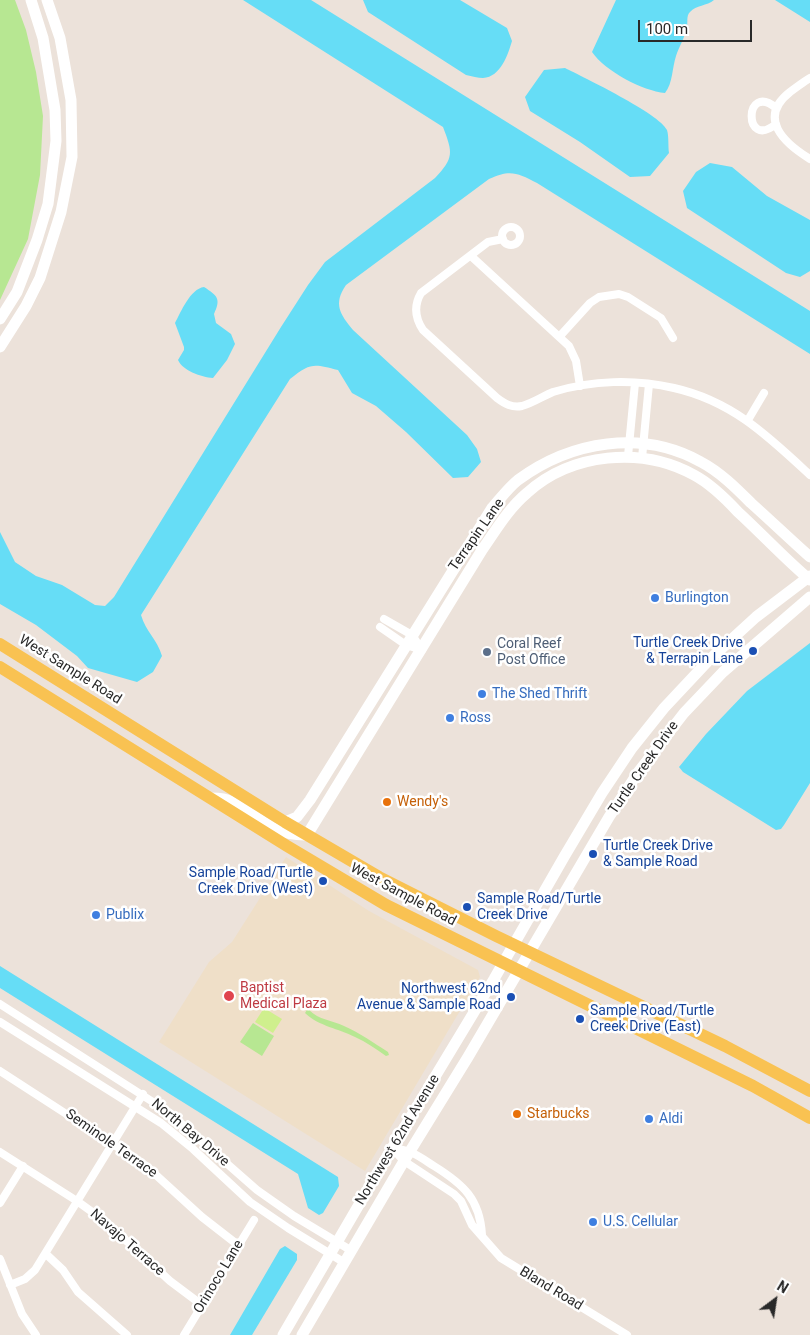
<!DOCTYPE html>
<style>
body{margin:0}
#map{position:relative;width:810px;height:1335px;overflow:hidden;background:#ece2da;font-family:Roboto,sans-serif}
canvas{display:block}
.north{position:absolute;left:750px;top:1275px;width:50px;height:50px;-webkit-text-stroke:4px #fff;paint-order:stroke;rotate:31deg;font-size:14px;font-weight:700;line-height:20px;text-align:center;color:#292929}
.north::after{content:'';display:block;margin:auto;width:18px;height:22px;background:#292929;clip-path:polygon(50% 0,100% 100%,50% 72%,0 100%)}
.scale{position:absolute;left:638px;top:20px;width:114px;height:22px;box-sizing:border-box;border:2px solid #292929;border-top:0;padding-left:6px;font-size:15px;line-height:18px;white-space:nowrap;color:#292929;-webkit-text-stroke:4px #fff;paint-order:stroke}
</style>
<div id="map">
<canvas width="810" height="1335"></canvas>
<div class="north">N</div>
<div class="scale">100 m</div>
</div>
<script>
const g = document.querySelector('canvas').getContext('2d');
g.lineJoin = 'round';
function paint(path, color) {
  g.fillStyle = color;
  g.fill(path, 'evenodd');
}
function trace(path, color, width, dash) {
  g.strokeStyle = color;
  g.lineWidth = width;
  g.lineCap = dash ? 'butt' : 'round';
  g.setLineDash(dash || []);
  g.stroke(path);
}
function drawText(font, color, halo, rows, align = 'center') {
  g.font = font + ' Roboto,sans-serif';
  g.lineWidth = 5;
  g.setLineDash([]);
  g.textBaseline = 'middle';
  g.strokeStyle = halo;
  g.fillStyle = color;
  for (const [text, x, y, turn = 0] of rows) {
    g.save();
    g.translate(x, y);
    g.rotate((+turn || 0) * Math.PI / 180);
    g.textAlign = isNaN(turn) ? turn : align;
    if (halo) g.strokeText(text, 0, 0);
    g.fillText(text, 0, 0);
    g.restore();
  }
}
const education = new Path2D(`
 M286,857l83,54 109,59 2,7 -115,194 -206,-129 50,-80 23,-20z`);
const green = new Path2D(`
 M0,0h15l11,30 10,42 7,44 -3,59 -12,64 -28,61z
 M307,1010h2c10,10 23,10 35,16 16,7 30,17 44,26l1,3 -3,1c-10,-7 -20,-14 -31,-19 -17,-9 -35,-10 -50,-24z
 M253,1023l21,13 -12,20 -22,-14z`);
const pitch = new Path2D(`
 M264,1008l18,11 -9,14 -18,-11z`);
const water = new Path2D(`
 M243,0h68l499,311v43l-273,-171c-19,-10 -27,-14 -48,-4l-143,106c-13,19 -6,29 7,45l114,105 10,14 4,13 -13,15 -15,1 -47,-46 -30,-26 -24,-13 -14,-23c-24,-6 -27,-8 -48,9l-149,236c5,17 16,24 21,41l-9,16 -16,10 -49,-14 -11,-12 -41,-31 -36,-21v-72l15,30 21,14 26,9 33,20 10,1 9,-9 167,-270 27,-42 17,-23 110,-84c19,-20 18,-25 8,-51z
 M363,0h97l47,28 5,13c-4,13 -11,36 -29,37 -5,0 -11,-2 -17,-3l-98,-63z
 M616,0h98c-7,6 -18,5 -24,12 -4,4 -2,10 -3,15 -2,10 -8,20 -11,29 -4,12 -3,27 -11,37 -22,-2 -60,-22 -73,-41z
 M775,0h35v22z
 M565,68c18,9 95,46 102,62 2,6 1,17 2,23l-19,23 -20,1 -50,-35 -50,-31 -5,-14 19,-27z
 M710,163l22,4 35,29 43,24v51l-10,6 -14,-4 -99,-65 -4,-17 13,-19z
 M204,287c14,9 17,12 10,27l2,9 15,11 4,10 -8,16 -14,18c-12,-1 -30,-7 -35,-18l6,-10v-3l-9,-24c6,-11 15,-34 29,-36z
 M810,643v140l-26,42 -3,4 -5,1 -93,-58 -4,-5 27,-33 41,-43z
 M0,966l338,211 1,9 -16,27 -4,2 -11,-7 -10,-34 -298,-186z
 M285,1246l12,8v6l-45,75h-22l50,-86z`);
const street = new Path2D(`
 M810,78c-7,4 -13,9 -20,14 -33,26 -6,51 20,67
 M776,124c-33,27 -32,-43 0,-16
 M502 236a9 9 0 1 1 18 0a9 9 0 1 1-18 0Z
 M503,239l-15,3 -67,51c-7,12 -6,25 2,37l74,68c8,6 15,10 25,8 11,-3 21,-10 31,-14 39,-12 82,-13 121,-4 58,13 94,48 136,87
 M471,256l98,90 7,15 4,25
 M560,336l30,-33 9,-6 20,-3 9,3 33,21 12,20
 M748,420l16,-27
 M628,456l7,-73
 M642,458l7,-74
 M384,619l28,16 10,15
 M380,627l26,18 16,5
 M0,1004l167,107 90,79 37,26 58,35
 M0,1022l161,101 32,26 57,53 38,26 57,35
 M0,1071l145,94 57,52 36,28
 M392,1148l12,13 50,33 7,7 11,24 29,33 126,77
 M392,1148c21,3 25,7 42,18 29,18 46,33 48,69
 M0,1152l77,49 29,21 64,59 32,24
 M0,1203l23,-37
 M46,1254l17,16 15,22 49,43
 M0,1259l22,55 14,21
 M10,1285l15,-6 10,-9 108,-176
 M184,1335l70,-115`);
const secondary = new Path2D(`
 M0,319l17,-27 20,-52 11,-36 8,-63 -1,-31 -12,-72 -12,-38
 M0,347l26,-41 14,-28 21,-66 11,-55 -1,-57 -11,-62 -13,-38
 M211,798c6,0 14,0 19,3 31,14 38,35 77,34l175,-285c14,-20 26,-41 45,-57 44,-40 115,-47 167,-18 17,9 31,23 44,37 24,22 47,47 72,68
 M285,822l12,-5 13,-17 182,-292c8,-9 16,-20 26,-28 53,-39 124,-51 183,-18 19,10 35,26 50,41 20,18 39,36 59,54
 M283,1335l109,-187 102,-169 70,-122 38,-64 30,-45 32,-40 45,-48 47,-43 54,-41
 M302,1335l102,-174 64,-104 141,-240 30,-46 45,-58 39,-41 87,-75`);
const primary = new Path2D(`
 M0,644l285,178 94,55 117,59 229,110 85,45
 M0,667l287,179 99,59 367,181 57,32`);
const markers = [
 [655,598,5,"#3f7fe0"],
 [753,651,5,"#1a4fb4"],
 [487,652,5,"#5c6f8a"],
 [482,694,5,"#3f7fe0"],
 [450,718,5,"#3f7fe0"],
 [387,802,5,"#e8710a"],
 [593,854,5,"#1a4fb4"],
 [323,881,5,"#1a4fb4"],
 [467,907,5,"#1a4fb4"],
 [96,915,5,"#3f7fe0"],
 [229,996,6,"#e0444e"],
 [511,997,5,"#1a4fb4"],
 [580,1019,5,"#1a4fb4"],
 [517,1114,5,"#e8710a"],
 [649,1119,5,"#3f7fe0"],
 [593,1222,5,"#3f7fe0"]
];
const streetNames = [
 ["Terrapin Lane",477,535,-55],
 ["West Sample Road",70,670,32],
 ["Turtle Creek Drive",644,768,-55],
 ["West Sample Road",403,895,28],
 ["North Bay Drive",190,1133,40],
 ["Northwest 62nd Avenue",398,1140,-59],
 ["Seminole Terrace",111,1144,35],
 ["Navajo Terrace",127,1243,41],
 ["Orinoco Lane",219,1277,-59],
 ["Bland Road",551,1289,31]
];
const shopNames = [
 ["Burlington",665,598],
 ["The Shed Thrift",492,694],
 ["Ross",460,718],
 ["Publix",106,915],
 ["Aldi",659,1119],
 ["U.S. Cellular",603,1222]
];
const transitNames = [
 ["Turtle Creek Drive",743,643],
 ["& Terrapin Lane",743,659],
 ["Turtle Creek Drive",603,846,"left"],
 ["& Sample Road",603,862,"left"],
 ["Sample Road/Turtle",313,873],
 ["Creek Drive (West)",313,889],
 ["Sample Road/Turtle",477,899,"left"],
 ["Creek Drive",477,915,"left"],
 ["Northwest 62nd",501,989],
 ["Avenue & Sample Road",501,1005],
 ["Sample Road/Turtle",590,1011,"left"],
 ["Creek Drive (East)",590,1027,"left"]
];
const serviceNames = [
 ["Coral Reef",497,644],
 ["Post Office",497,660]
];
const foodNames = [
 ["Wendy's",397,802],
 ["Starbucks",527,1114]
];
const healthNames = [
 ["Baptist",240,988],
 ["Medical Plaza",240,1004]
];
paint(education, '#efdfc8');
paint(green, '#b7e792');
paint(pitch, '#cfef8d');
paint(water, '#66ddf6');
trace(street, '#fff', 8);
trace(secondary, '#fff', 11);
trace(primary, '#f9c252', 12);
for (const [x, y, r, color] of markers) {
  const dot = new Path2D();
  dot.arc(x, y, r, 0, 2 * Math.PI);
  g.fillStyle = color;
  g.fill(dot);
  trace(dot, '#fff', 2);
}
drawText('14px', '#292929', '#fff', streetNames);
drawText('14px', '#366cbe', '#fff', shopNames, 'left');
drawText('14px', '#164399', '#fff', transitNames, 'right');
drawText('14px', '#4e5e75', '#fff', serviceNames, 'left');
drawText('14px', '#c56008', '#fff', foodNames, 'left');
drawText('14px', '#be3a42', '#fff', healthNames, 'left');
</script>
